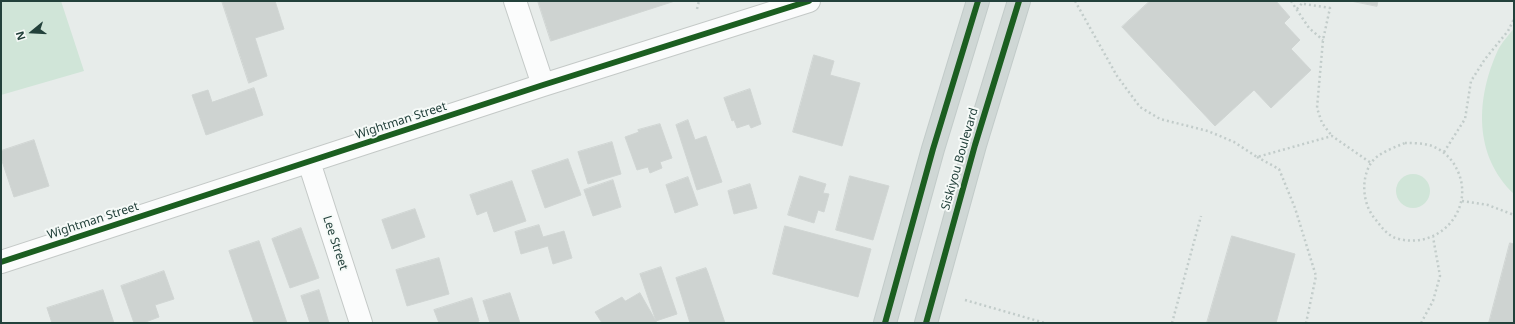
<!DOCTYPE html>
<style>
body{margin:0}
#map{position:relative;width:1515px;height:324px;overflow:hidden;background:#e7ecea;font-family:"Noto Sans",sans-serif}
canvas{display:block}
.frame{position:absolute;inset:0;border:2px solid #23413b;pointer-events:none}
.north{position:absolute;left:12px;top:12px;width:40px;height:40px;-webkit-text-stroke:3px #f6faf8;paint-order:stroke;rotate:252deg;font-size:11px;font-weight:700;line-height:16px;text-align:center;color:#23413b}
.north::after{content:'';display:block;margin:auto;width:14px;height:18px;background:#23413b;clip-path:polygon(50% 0,100% 100%,50% 72%,0 100%)}
</style>
<div id="map">
<canvas width="1515" height="324"></canvas>
<div class="frame"></div>
<div class="north">N</div>
</div>
<script>
const g = document.querySelector('canvas').getContext('2d');
g.lineJoin = 'round';
function paint(path, color) {
  g.fillStyle = color;
  g.fill(path, 'evenodd');
}
function trace(path, color, width, dash) {
  g.strokeStyle = color;
  g.lineWidth = width;
  g.lineCap = dash ? 'butt' : 'round';
  g.setLineDash(dash || []);
  g.stroke(path);
}
function drawText(font, color, halo, rows, align = 'center') {
  g.font = font + ' "Noto Sans",sans-serif';
  g.lineWidth = 4;
  g.setLineDash([]);
  g.textBaseline = 'middle';
  g.strokeStyle = halo;
  g.fillStyle = color;
  for (const [text, x, y, turn = 0] of rows) {
    g.save();
    g.translate(x, y);
    g.rotate((+turn || 0) * Math.PI / 180);
    g.textAlign = isNaN(turn) ? turn : align;
    if (halo) g.strokeText(text, 0, 0);
    g.fillText(text, 0, 0);
    g.restore();
  }
}
const green = new Path2D(`
 M1,1h60l23,70 -83,24z
 M1514,28v166c-41,-39 -38,-96 -16,-144 4,-8 11,-15 16,-22z
 M1396 191a17 17 0 1 1 34 0a17 17 0 1 1-34 0Z`);
const building = new Path2D(`
 M222,1h53l9,28 -29,9 12,38 -18,7z
 M538,1h137l-124,40z
 M1150,1h126l14,16 -6,6 16,17 -9,9 20,21 -40,38 -17,-18 -39,36 -93,-99z
 M1351,1h27l-1,5z
 M814,55l20,6 -4,14 30,8 -18,63 -49,-14z
 M254,88l9,27 -57,20 -14,-40 16,-5 4,12z
 M750,89l11,35 -10,4 -2,-4 -12,4 -3,-8 -2,1 -8,-23z
 M688,120l7,20 11,-4 16,46 -25,8 -21,-65z
 M660,124l12,34 -12,4 2,6 -12,5 -2,-6 -11,3 -12,-33 14,-5 -1,-2z
 M34,140l15,46 -35,11 -13,-39v-7z
 M612,142l9,32 -33,10 -10,-32z
 M568,159l13,36 -36,13 -13,-37z
 M800,176l26,8 -3,9 6,1 -5,18 -6,-2 -4,13 -26,-8z
 M850,176l39,10 -16,54 -37,-10z
 M688,177l10,28 -23,8 -9,-28z
 M613,180l8,27 -28,9 -9,-26z
 M512,181l14,40 -32,11 -7,-21 -10,4 -7,-20z
 M750,184l7,24 -23,6 -6,-23z
 M415,209l10,28 -33,12 -10,-29z
 M539,225l4,12 21,-6 8,27 -19,6 -5,-18 -27,8 -6,-22z
 M785,226l86,23 -13,48 -85,-23z
 M301,228l18,50 -29,10 -18,-49z
 M1232,236l63,18 -19,69h-69z
 M259,241l28,82h-33l-25,-72z
 M1510,243l4,1v79h-25z
 M439,258l10,36 -42,12 -11,-36z
 M661,267l16,47 -21,7 -16,-47z
 M706,268l2,5 17,50h-35l-14,-45z
 M164,271l10,28 -19,6 4,12 -16,6h-9l-13,-37z
 M103,290l11,33h-62l-5,-15z
 M319,290l10,33h-19l-9,-27z
 M510,293l10,30h-30l-7,-22z
 M640,293l17,30h-55l-7,-11 27,-15 3,4z
 M472,298l7,23 -5,2h-35l-5,-13z`);
const path = new Path2D(`
 M1075,1l42,75 23,31 20,12 48,12 26,11 23,15 75,-21 39,27
 M1291,1l18,27 14,12
 M1304,4l26,4 -7,32 -6,68 5,15 10,13
 M697,9l2,-8
 M1297,9l7,-8
 M1405,143c8,0 19,0 27,3 13,5 22,15 27,28 14,37 -20,75 -60,65 -10,-2 -17,-11 -23,-19 -13,-14 -16,-40 -5,-57 7,-10 22,-15 34,-20z
 M1444,152l21,-33 6,-38 14,-22 23,-28 6,-12
 M1257,157l22,12 16,39 21,68 -10,47
 M1462,201l26,4 26,10
 M965,300l80,23
 M1172,323l29,-107
 M1421,323l12,-22 7,-25 -7,-39`);
const street = new Path2D(`
 M515,1l28,84
 M309,162l52,161
 M1,262l542,-177 266,-84`);
const primary = new Path2D(`
 M885,323l48,-174 45,-148
 M926,323l49,-178 44,-144`);
const cycleway = new Path2D(`
 M1,262l542,-177 266,-84
 M885,323l48,-174 45,-148
 M926,323l49,-178 44,-144`);
const streetNames = [
 ["Wightman Street",401,121,-18],
 ["Siskiyou Boulevard",960,159,-74],
 ["Wightman Street",93,221,-18],
 ["Lee Street",335,243,72]
];
paint(green, '#d0e5d8');
paint(building, '#ced3d1');
trace(building, '#d0d5d3', 1);
trace(street, '#c4c9c7', 24);
trace(primary, '#c2cbc9', 24);
trace(path, '#c2ccca', 2.5, [2, 3]);
trace(street, '#fbfcfc', 22);
trace(primary, '#cfd7d5', 22);
trace(cycleway, '#1b5e20', 6);
drawText('12px', '#23413b', '#f6faf8', streetNames);
</script>
